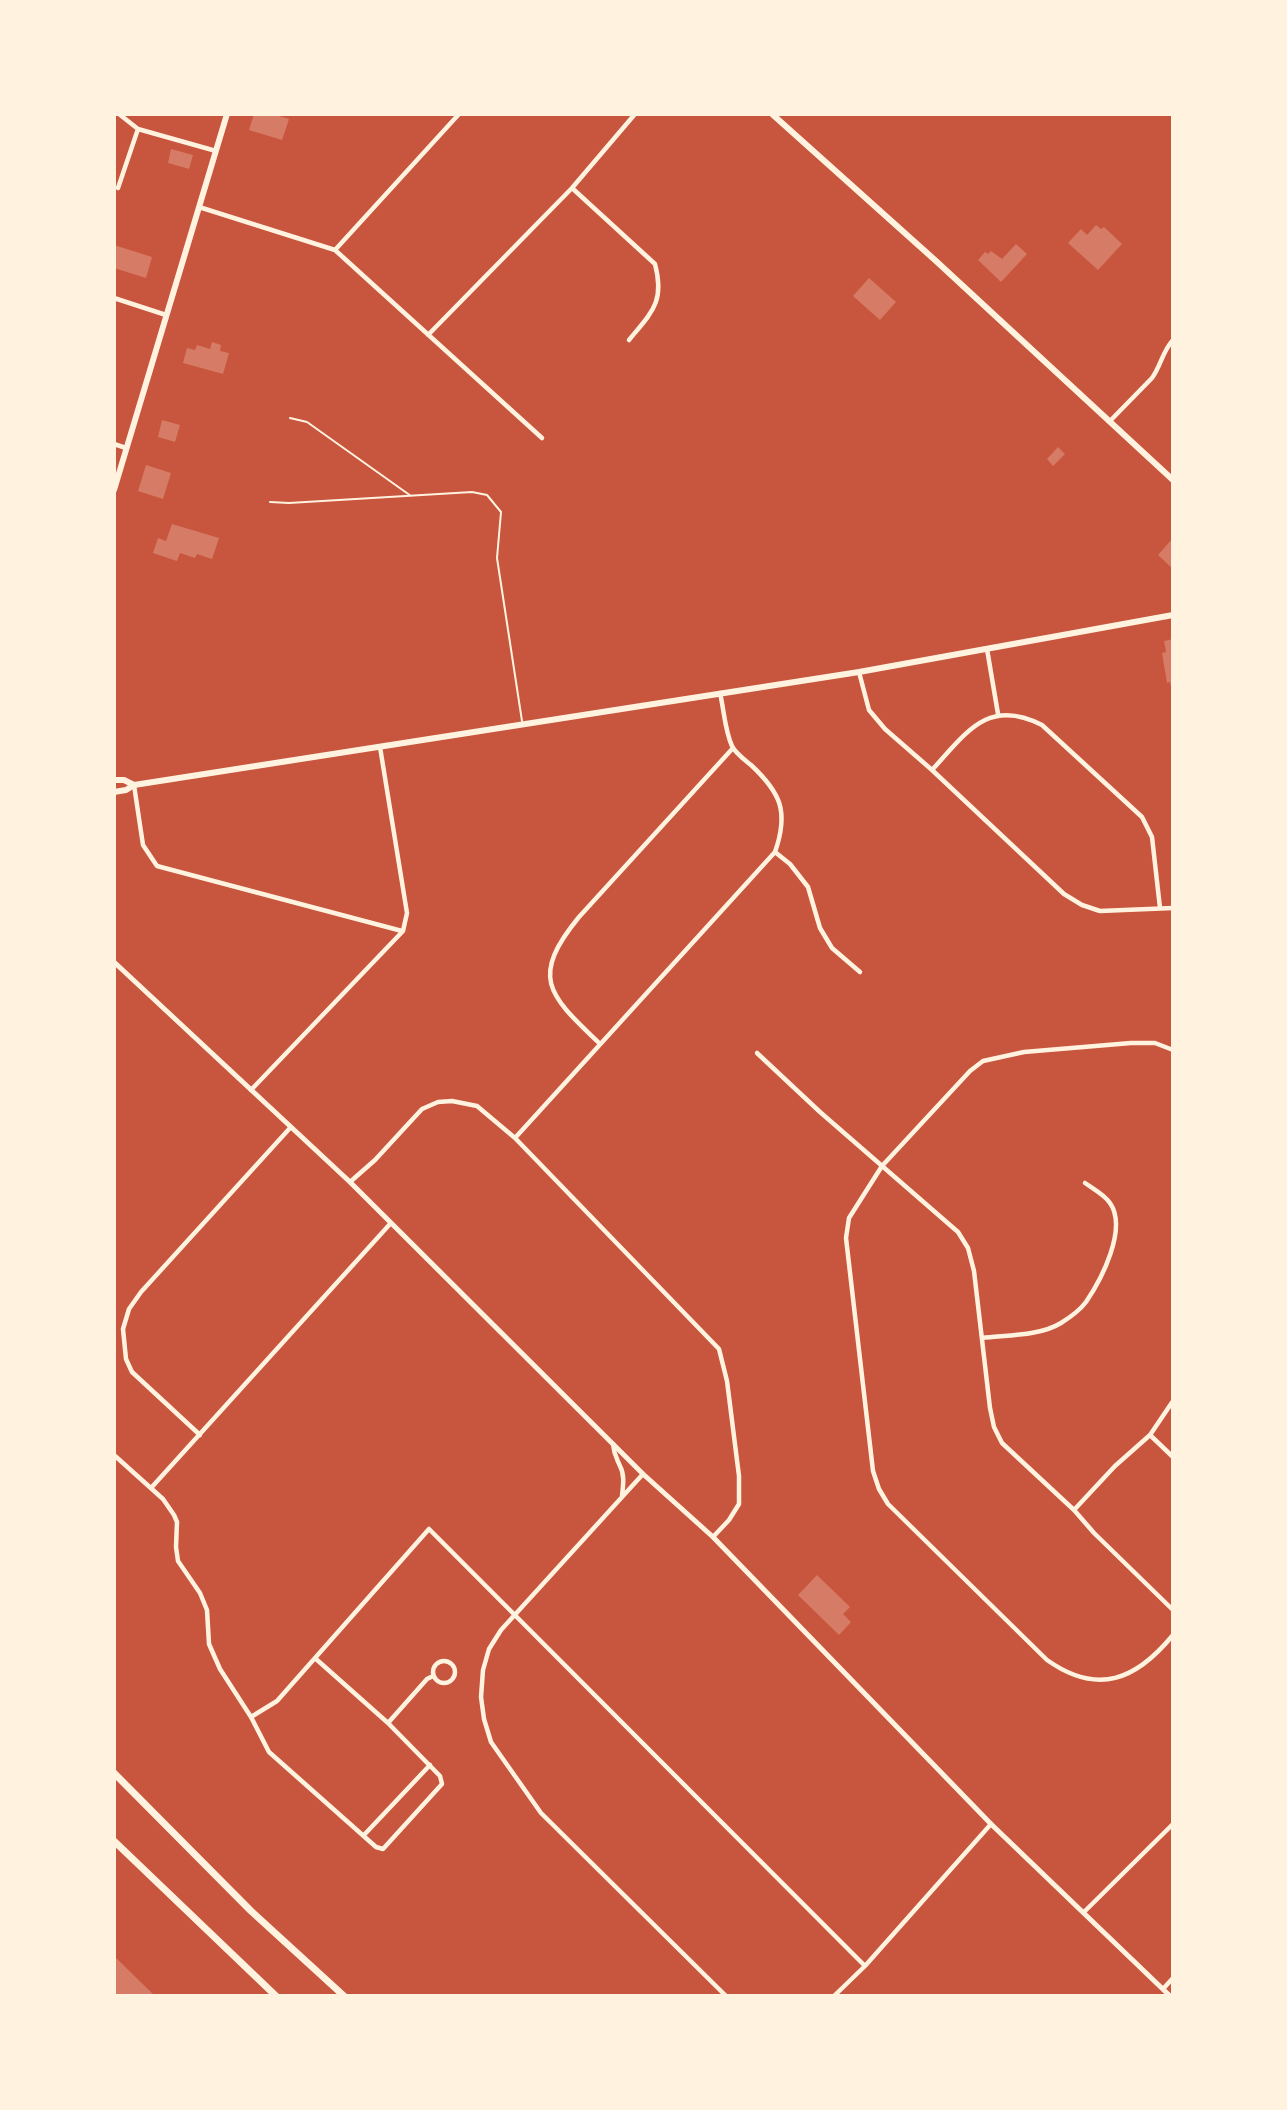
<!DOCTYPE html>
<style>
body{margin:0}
#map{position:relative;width:1287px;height:2110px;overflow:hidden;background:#c8553d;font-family:"Work Sans",sans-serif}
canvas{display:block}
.frame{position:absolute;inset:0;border:116px solid #fff3e0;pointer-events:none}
</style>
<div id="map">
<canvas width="1287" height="2110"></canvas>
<div class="frame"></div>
</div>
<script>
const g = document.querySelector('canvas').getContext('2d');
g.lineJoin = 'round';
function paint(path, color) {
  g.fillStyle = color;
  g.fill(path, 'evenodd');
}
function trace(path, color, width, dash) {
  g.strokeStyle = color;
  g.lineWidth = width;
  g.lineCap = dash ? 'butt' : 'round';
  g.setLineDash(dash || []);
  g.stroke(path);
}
const building = new Path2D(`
 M254,114h19l16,5 -7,21 -33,-10z
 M171,149l22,6 -4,14 -21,-6z
 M1096,225l5,4 3,-2 18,17 -24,26 -30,-27 13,-14 6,6z
 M1016,244l11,10 -26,28 -23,-22 7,-8 3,2 3,-3 11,8z
 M114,245l38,12 -6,21 -32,-10z
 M869,278l27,24 -16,18 -27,-24z
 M212,342l9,3 -1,6 9,2 -6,21 -40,-11 4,-15 8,2 2,-5 13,4z
 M162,420l18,5 -5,17 -17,-5z
 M1058,447l7,7 -12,12 -6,-7z
 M146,465l25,8 -8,26 -25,-8z
 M172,524l47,14 -7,21 -15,-5 -2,4 -15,-5 -3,8 -24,-8 5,-15 8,3z
 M1173,538v31l-15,-14z
 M1173,639v53h-1l-2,-10 -3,1 -5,-30 4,-1 -2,-11z
 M817,1575l33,32 -7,7 8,8 -12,13 -41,-40z
 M114,1956l41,40h-41z`);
const service = new Path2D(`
 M290,418l17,4 104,74
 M270,502l19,1 183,-11 15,3 14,17 -4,46 25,163`);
const minor = new Path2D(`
 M119,114l19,15 78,22
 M118,188l20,-59
 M572,188l83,76c10,38 -3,48 -26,76
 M199,207l136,43 207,188
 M335,250l124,-136
 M114,298l52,17
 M428,335l144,-147 63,-74
 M1110,421l42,-43c9,-12 10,-26 21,-38
 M114,444l12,4
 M987,649l11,65
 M859,672l10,38 16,19 47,41 132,124 18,11 18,6 73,-3
 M932,770c34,-37 56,-73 110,-45l100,92 10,20 8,71
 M134,785l9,60 14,21 245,65
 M775,852l15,12 18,23 12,41 12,20 28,24
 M599,1043c-50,-48 -70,-65 -20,-126l154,-169
 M1173,1050l-18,-7h-24l-107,9 -41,9 -13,10 -88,95 -33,52 -3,20 27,233 6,18 9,15 159,156c51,36 89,20 126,-25
 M757,1053l63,59 138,120 10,16 6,23 16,137 4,19 8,16 72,67 20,23 79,77
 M251,1090l152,-159 4,-18 -27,-166
 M515,1138l260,-286c14,-40 6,-59 -24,-87 -6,-5 -16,-12 -19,-19 -7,-15 -8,-36 -12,-53
 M350,1182l25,-22 47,-51 16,-7 14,-1 25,5 38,32 204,211 8,32 12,95v28l-10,16 -16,17
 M982,1338c25,-3 58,-2 79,-15 8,-5 19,-13 25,-21 15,-22 42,-73 24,-99 -5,-8 -18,-15 -25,-20
 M200,1435l-68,-63 -6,-13 -3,-30 6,-20 12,-17 149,-164
 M1150,1435l23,22
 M613,1444c1,11 3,13 7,22 5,9 3,20 2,30
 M114,1455l49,44 11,16 3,7 -1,25 2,14 22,32 7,17 2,34 11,25 31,48 18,35 107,95 7,2 59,-65 -2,-8 -52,-53 -72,-64
 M643,1474l-142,156 -12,19 -6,21 -2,27 3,22 7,23 50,71 185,183
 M151,1488l239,-264
 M1074,1510l41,-44 35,-31 23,-34
 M433 1672a11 11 0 1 1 22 0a11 11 0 1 1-22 0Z
 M251,1717l26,-16 152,-172 436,437
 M388,1723l39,-44 6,-3
 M364,1835l66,-70
 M1084,1912l89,-88
 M1163,1989l10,-11
 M834,1996l31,-30 126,-142`);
const tertiary = new Path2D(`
 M114,962l236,220 293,292 70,63 278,287 179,172`);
const secondary = new Path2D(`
 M114,780h10l10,5
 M114,792l12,-2 8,-5 725,-113 314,-57`);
const primary = new Path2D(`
 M772,114l164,147 237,219
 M114,490l113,-376`);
const motorway = new Path2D(`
 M114,1773l137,138 93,85
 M114,1841l162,155`);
paint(building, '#d67c66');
trace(service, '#fff3e0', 2);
trace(minor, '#fff3e0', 4.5);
trace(tertiary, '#fff3e0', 5);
trace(secondary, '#fff3e0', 6);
trace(primary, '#fff3e0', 6);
trace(motorway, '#fff3e0', 7);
</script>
